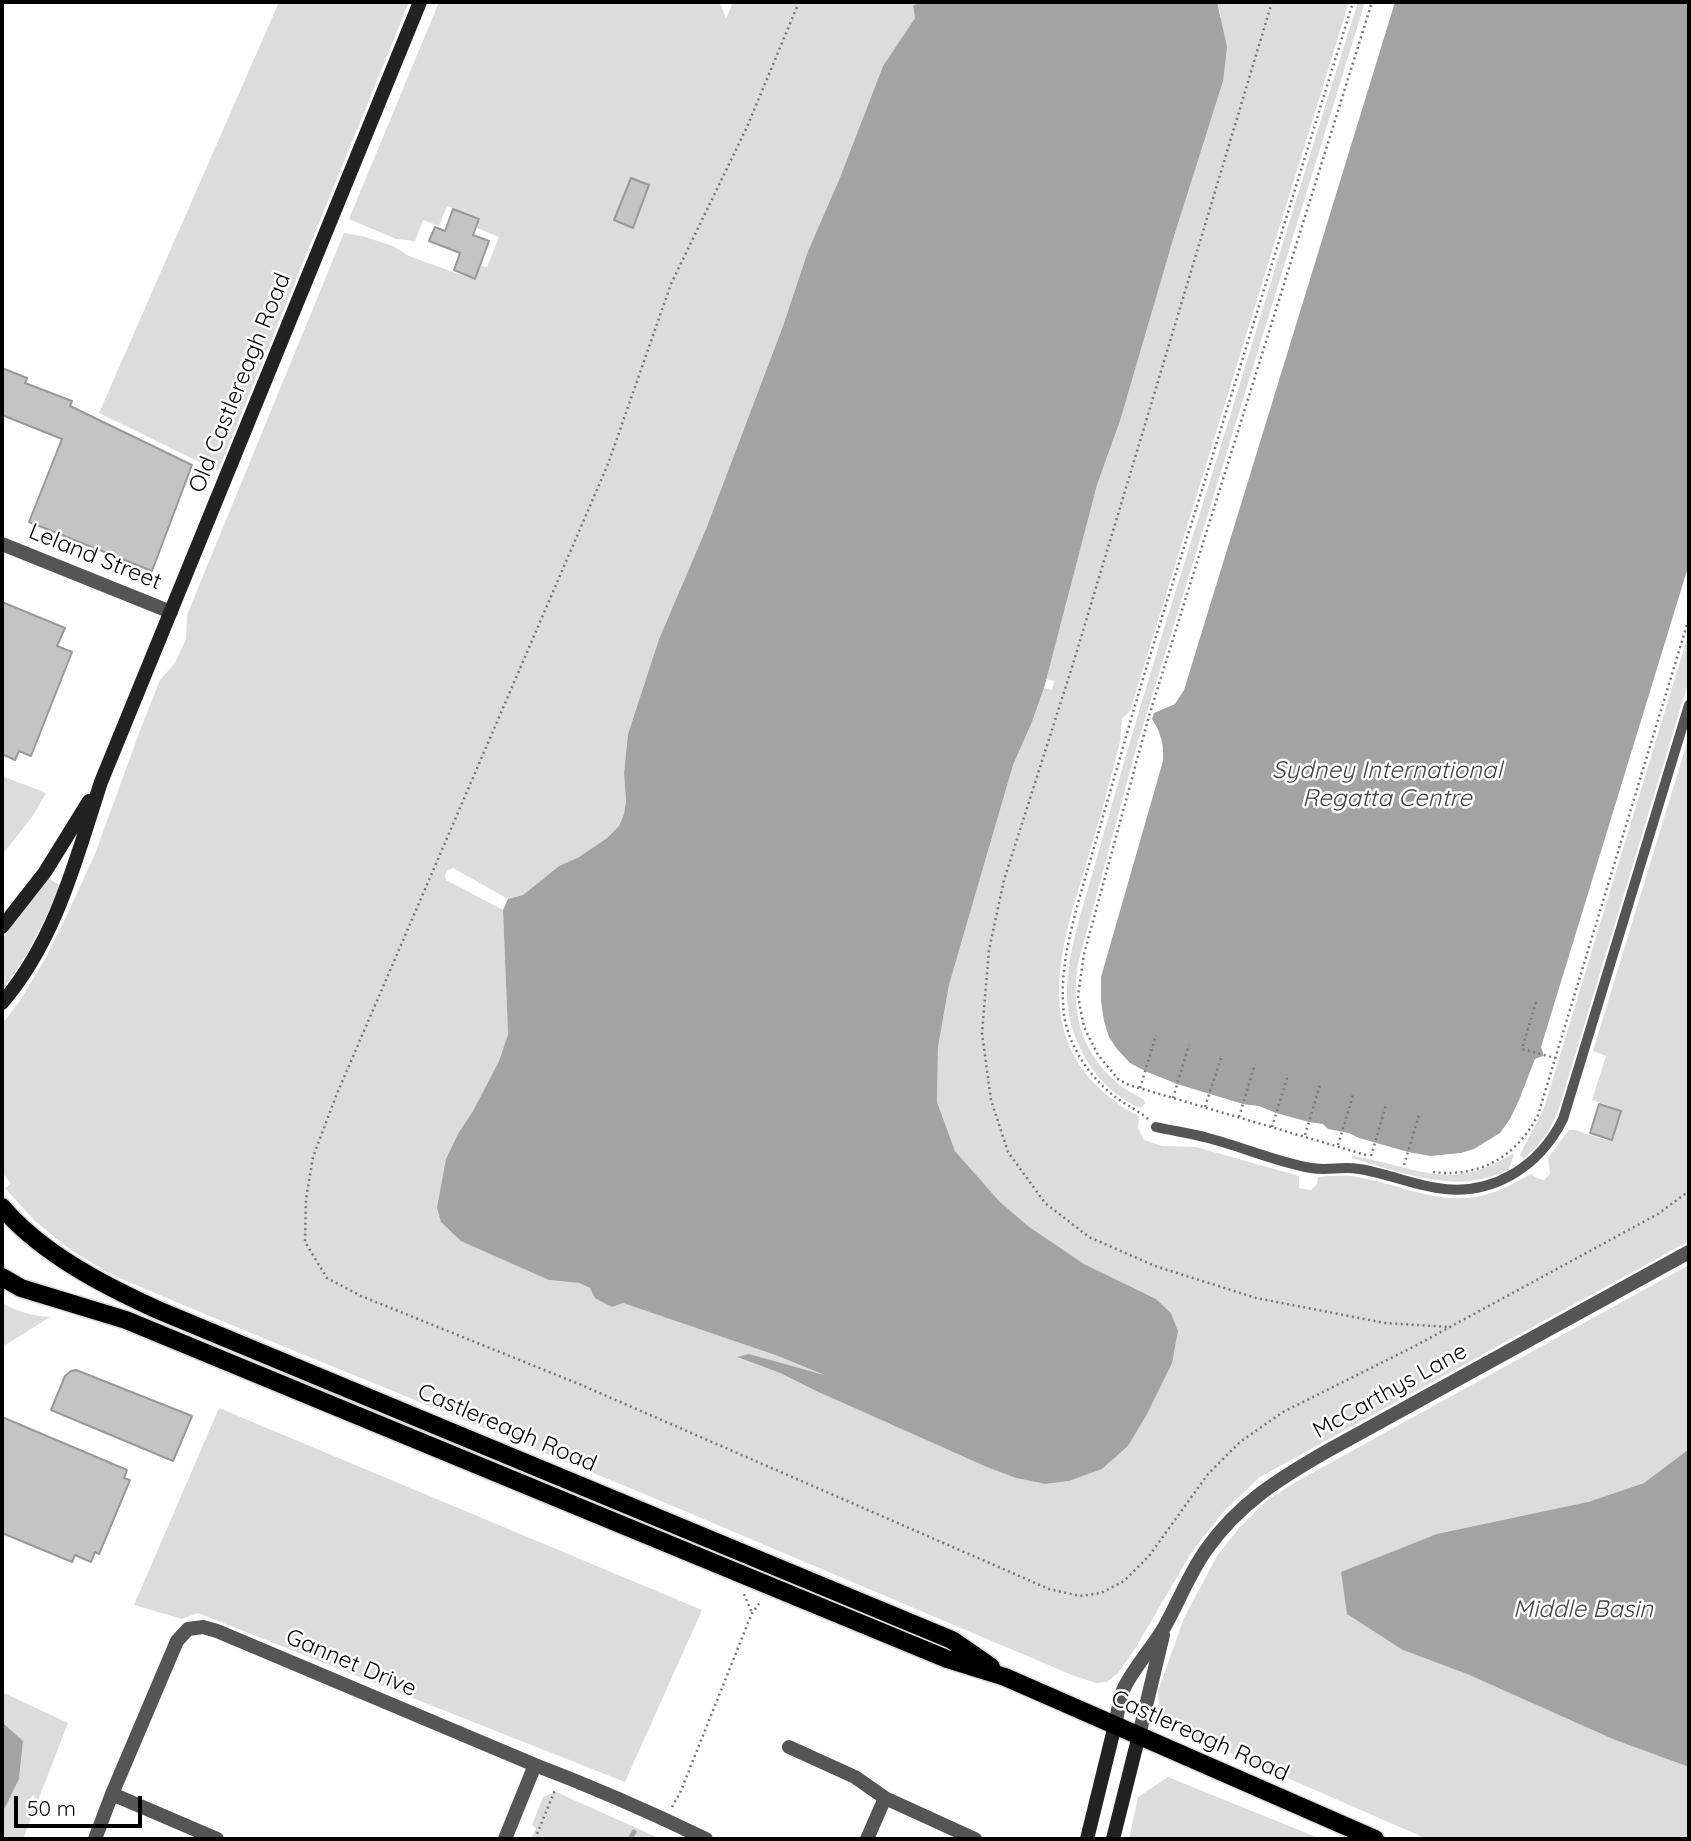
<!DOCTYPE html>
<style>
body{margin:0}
#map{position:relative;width:1691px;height:1841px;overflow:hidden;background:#fff;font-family:Quicksand,sans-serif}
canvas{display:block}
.frame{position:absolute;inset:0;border:4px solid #000;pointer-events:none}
.scale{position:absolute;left:14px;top:1796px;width:128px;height:32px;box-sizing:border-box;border:4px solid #000;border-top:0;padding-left:9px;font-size:21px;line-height:24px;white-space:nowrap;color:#000;-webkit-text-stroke:5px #fff;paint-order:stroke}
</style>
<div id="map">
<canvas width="1691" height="1841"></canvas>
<div class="frame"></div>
<div class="scale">50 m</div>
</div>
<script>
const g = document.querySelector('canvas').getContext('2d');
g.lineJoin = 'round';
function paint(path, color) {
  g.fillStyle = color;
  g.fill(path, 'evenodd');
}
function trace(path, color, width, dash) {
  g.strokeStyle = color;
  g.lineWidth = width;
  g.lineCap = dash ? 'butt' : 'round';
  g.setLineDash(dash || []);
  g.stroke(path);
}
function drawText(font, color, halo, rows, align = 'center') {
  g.font = font + ' Quicksand,sans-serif';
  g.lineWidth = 5;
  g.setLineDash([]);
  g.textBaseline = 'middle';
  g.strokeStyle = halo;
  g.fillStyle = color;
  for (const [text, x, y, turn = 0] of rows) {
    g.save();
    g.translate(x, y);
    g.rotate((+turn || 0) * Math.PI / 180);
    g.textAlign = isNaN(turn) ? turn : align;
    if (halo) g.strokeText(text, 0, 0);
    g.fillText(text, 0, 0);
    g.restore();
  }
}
const green = new Path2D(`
 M279,2h130l-191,469 -119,-58z
 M439,2h281l6,17 7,-17h186l-6,4 2,12 -32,48 -44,114 -31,71 -25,75 -77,203 -47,110 -31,95 -4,39 2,28 -2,13 -5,12 -12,12 -28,19 -20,9 -36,29 -15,4 -55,-31 -6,2 -2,5 1,5 57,30 5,124 -9,27 -26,50 -14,21 90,148 30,3 11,5 22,19 11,-4 155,53 57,24 -86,-26 -10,4 41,15 34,17 175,78 27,10 29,6 24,-3 33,-12 26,-23 50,-115 -7,-18 -15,-14 -72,-35 -55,-36 -29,-26 -45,-51 -18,-49 1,-55 11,-62 64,-220 19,-43 12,-34 8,2 2,-9 -8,-2 51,-194 23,-64 55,-188 46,-217 -4,-14h132l-219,709 -8,8 -2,23c-10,39 -21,79 -33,119 -26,85 -58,178 29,241 7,6 15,10 23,14l-1,12 6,12 18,6 34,1 103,29v12l12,2 6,-6 1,-7c13,-1 27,-3 39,0 40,7 77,26 118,20 20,-3 38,-13 56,-23l6,4 7,2 6,-6 -2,-16 21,-28h6l30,10 7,-1 9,-27 -6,-4 -23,-8 14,-44 -13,-5 96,-315v505l-429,236 -36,34 -33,42 -55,94 -19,27 -10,8 -11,1 -24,-8 -430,-182 -430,-176 -102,-43 -42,-26 -33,-27 -30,-33 6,-4 -9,-12v-148l18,-23 26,-44 22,-44 27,-59 46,-126 19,-48 15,-17 11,-24 1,-24 157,-382 18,3 31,10 16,10 66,24 6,-14 6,1 12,-30 -22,-9 3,-10 -33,-12 -8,20 -16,-6 -8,21 -19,-2 -47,-20z
 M1358,2h7l-228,743 -59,219c-7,46 1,86 39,119 8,7 18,11 27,17l1,3 -4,5c-43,-16 -73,-67 -74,-112 0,-44 15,-86 27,-128 16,-57 32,-114 49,-170 27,-91 56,-181 84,-272 43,-141 86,-283 131,-424z
 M1689,632v48l-130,428c-7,21 -19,36 -35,51l-4,-4c7,-16 17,-31 24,-47z
 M2,776l44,17 -14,24 -30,38z
 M48,878l13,8 -32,65 -27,40v-52z
 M1512,1154h2l-5,15c-50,28 -107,3 -158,-11l2,-2c64,11 98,37 159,-2z
 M1689,1265v184l-45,34 -56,19 -185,148 64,24 148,66 74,27v72h-262l-233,-102 -23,-17 -12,-13 -1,-16 26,-73 33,-62 22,-28 26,-26 29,-19z
 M2,1303c14,8 31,13 48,14l-48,30z
 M219,1408l483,202 -77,172 -427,-169 -16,6 -48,-14z
 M2,1692l66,31 -45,116h-21v-25l17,-35 4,-38 -21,-19z
 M1168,1777l153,62h-192l9,-42z
 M556,1792l105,47h-130l5,-11 -4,-3 11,-28z`);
const water = new Path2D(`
 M919,2h298l10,45 -4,34 -48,152 -55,188 -23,64 -53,203 -12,34 -19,43 -64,220 -11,62 -1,55 18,49 45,51 29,25 55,37 72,35 15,14 7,18 -6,32 -25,51 -19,32 -26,23 -33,12 -24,3 -29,-6 -27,-10 -175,-78 -34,-17 -43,-16 12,-3 75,21 -46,-19 -155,-53 -11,4 -17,-9 -5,-10 -11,-5 -30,-3 -88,-39 -20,-19 -4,-14 9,-49 13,-27 14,-21 26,-50 9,-27 -5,-124 5,-11 15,-4 36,-29 20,-9 28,-19 12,-12 5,-12 2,-13 -2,-28 4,-39 31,-95 47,-110 77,-203 25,-75 31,-71 44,-114 32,-48 -2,-12z
 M1395,2h294v562l-148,483 2,6v3l-8,3 -16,41 -9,19 -10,14 -26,16 -13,4 -31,3 -22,-4 -49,-14 -10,-5 -21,-4 -5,-5 -14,-2 -33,-9 -17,-7 -16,-2 -66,-20 -32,-13 -15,-8 -13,-14 -8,-12 -5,-16 -3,-20v-24l62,-216c1,-17 -2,-28 -11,-42l2,-6 21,-9 9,-14z
 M1689,1449v318l-74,-27 -148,-66 -64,-24 -56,-36 -6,-42 96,-38 151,-32 56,-19z
 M2,1722l21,19 -4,38 -17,35z`);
const stream = new Path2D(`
 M630,1839l4,-7`);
const building = new Path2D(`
 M631,178l18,7 -16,43 -19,-8z
 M453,209l26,10 -6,16 16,6 -14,38 -21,-9 6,-17 -31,-12 6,-14 10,4z
 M2,368l25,10 -2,5 47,18 -2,5 122,59 -40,106 -123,-49 33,-83 -60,-24z
 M2,602l63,26 -8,18 15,6 -41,104 -12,-5 -4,9 -13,-6z
 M1599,1104l22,7 -9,29 -22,-7z
 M76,1370l116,46 -19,45 -122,-51 14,-34 6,-5z
 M2,1417l125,53 -3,8 6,2 -31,74 -4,-2 -4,10 -16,-7 -3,7 -70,-29z`);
const path = new Path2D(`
 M799,2l-52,125 -76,157 -63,180 -272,632 -23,61 -7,42 -1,43 22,36 34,18 218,88 470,205 31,7 21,-3 23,-12 25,-25 59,-82 32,-32 43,-30 132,-66 243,-132 31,-23
 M1272,2l-199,662 -69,216 -15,70 -7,83 9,67 17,52 37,51 44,34 66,29 101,32 129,25 65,4
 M1536,1002l-14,47 33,9
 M1140,1088l16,-53
 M1173,1098l16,-53
 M1205,1107l17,-52
 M1239,1117l16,-53
 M1148,1119c-9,-8 -20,-13 -30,-20 -26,-19 -49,-51 -54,-84 -6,-49 11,-101 24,-147 11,-37 21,-73 32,-110 26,-94 57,-187 86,-281 49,-158 98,-317 147,-475
 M1272,1127l16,-52
 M1305,1135l15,-50
 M1338,1145l15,-50
 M1366,1155l-237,-70 -10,-5 -21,-25 -14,-28 -6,-31 6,-42 65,-238 223,-714
 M1371,1156l15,-51
 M1404,1165l15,-50
 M1433,1172c47,6 84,-16 105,-57l151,-497
 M744,1594l8,19
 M672,1807l8,-14 72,-180 9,-12
 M535,1839l20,-49`);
const lane = new Path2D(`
 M1156,1127c17,4 35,6 52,11 35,9 68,24 103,30 16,3 32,-2 48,1 26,4 52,15 78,19 55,9 102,-21 126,-69l126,-414`);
const street = new Path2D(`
 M2,544l169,68
 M1115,1725c3,-12 4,-26 9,-37 11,-22 29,-41 41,-62 14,-25 24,-52 41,-76 33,-47 74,-72 123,-100l360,-198
 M1139,1735l24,-100
 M789,1747l66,30 30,21 90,41
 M112,1794l105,45
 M95,1839l17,-45 65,-153 11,-12 15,-2 14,4 318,134c58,22 115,47 171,74
 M505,1839l30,-74
 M867,1839l18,-41`);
const secondary = new Path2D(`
 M2,927l43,-55 44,-71
 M2,1003c54,-63 74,-144 99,-221l319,-780
 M1087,1839l28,-114
 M1113,1839l26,-104`);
const primary = new Path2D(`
 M2,1207c39,46 101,78 156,103l794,330 39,27
 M2,1277l19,11 105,32 821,339 58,18 370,162`);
const streetNames = [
 ["Old Castlereagh Road",240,383,-68],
 ["Leland Street",95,557,22],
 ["McCarthys Lane",1390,1391,-29],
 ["Castlereagh Road",507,1428,23],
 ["Gannet Drive",351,1663,23],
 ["Castlereagh Road",1200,1736,24]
];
const waterNames = [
 ["Sydney International",1387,771],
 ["Regatta Centre",1387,799],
 ["Middle Basin",1583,1610]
];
paint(green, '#dcdcdc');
paint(water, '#a3a3a3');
trace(stream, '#a3a3a3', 5);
paint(building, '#c4c4c4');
trace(building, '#999', 2);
trace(primary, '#dbdbdb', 21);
trace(path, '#777', 2.5, [2, 3.5]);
trace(lane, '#555', 10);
trace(street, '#555', 14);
trace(secondary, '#222', 14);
trace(primary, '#000', 18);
drawText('23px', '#000', '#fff', streetNames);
drawText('italic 24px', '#444', '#fff', waterNames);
</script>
